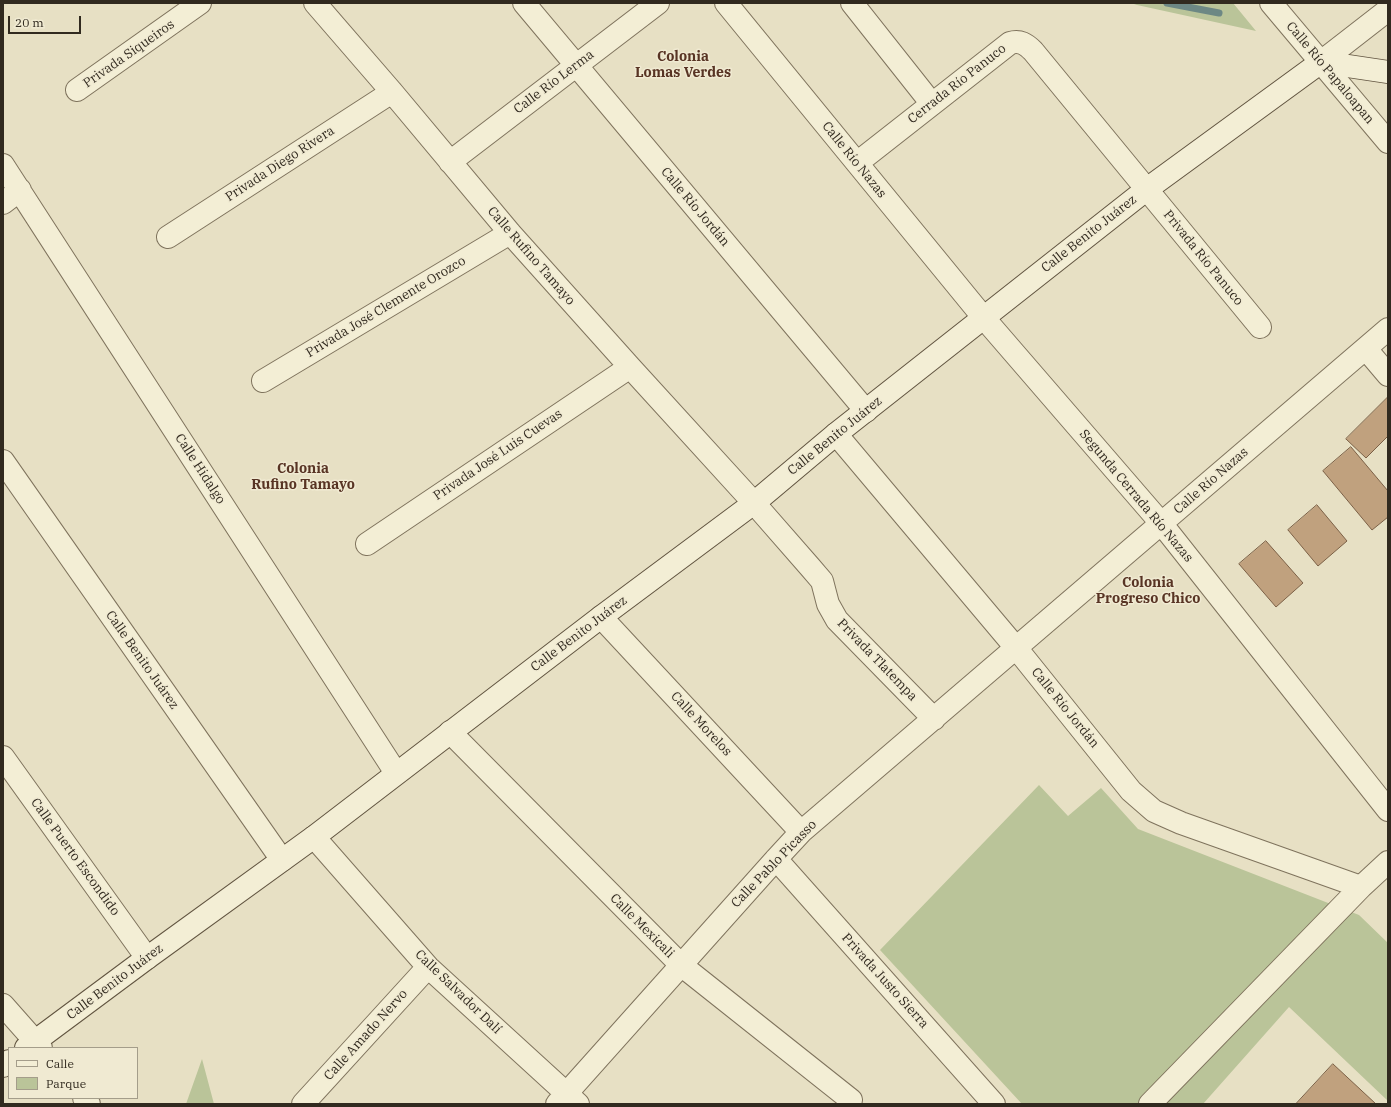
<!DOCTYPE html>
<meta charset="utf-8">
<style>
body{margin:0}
#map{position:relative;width:1391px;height:1107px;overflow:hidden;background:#e7e0c4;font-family:"IBM Plex Serif",serif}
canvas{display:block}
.frame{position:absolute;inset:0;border:4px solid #312a1f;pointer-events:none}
.legend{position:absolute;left:8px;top:1047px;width:130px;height:52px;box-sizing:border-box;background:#f0ead2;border:1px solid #a49d8a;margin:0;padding:5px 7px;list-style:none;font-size:12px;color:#312a1f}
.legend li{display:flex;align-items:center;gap:8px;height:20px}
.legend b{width:20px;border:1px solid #a49d8a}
.scale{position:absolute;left:8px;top:16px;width:73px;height:18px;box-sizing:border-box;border:2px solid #312a1f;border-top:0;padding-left:5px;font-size:12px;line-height:14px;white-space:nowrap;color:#312a1f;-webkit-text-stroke:3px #f0ead2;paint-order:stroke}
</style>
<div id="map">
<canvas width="1391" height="1107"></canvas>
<div class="frame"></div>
<ul class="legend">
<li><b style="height:5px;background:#f3eed5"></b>Calle</li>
<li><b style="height:11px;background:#bac499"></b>Parque</li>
</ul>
<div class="scale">20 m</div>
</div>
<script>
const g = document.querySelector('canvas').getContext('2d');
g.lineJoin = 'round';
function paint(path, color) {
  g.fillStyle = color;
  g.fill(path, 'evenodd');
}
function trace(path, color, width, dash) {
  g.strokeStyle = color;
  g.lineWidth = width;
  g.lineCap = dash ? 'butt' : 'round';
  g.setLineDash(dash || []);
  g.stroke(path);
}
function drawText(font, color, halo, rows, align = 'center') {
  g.font = font + ' "IBM Plex Serif",serif';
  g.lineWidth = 3;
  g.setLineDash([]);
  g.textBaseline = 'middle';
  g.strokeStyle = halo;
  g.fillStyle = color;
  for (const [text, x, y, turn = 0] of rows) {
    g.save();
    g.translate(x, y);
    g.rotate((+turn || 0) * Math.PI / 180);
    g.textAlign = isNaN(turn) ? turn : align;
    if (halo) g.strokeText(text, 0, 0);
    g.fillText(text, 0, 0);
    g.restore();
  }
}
const green = new Path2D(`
 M1131,3h102l23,28 -119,-26z
 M1039,785l29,31 33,-28 37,41 221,86 29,28v158l-99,-94 -86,97h-181l-142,-154z
 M202,1059l12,45h-28z`);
const stream = new Path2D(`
 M1167,3l52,10`);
const building = new Path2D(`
 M1388,397v39l-22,22 -20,-19z
 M1351,447l37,44v26l-16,13 -49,-59z
 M1317,505l30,36 -29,25 -30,-36z
 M1266,541l37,42 -27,24 -37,-43z
 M1333,1064l43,40h-80z`);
const street = new Path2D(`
 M315,3l77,89 118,141 120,134 124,136 56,64 12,14 6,23 9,16 97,99
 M524,3l342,408
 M726,3l257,314 178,206 227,287
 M852,3l80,101
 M1271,3l117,139
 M1321,62l67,-52
 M77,90l123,-87
 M450,162l208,-159
 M857,163l153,-120c10,-3 16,1 23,8l227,276
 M3,165l393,608
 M3,203l17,-13
 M168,237l224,-145
 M1366,349l22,26
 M263,381l247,-148
 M836,434l181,215 114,142 23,20 27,12 180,64
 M3,461l279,399
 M367,544l263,-177
 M601,617l200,215
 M450,732l231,233 170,135
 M3,757l144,201
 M314,837l114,130 150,137
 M776,859l218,245
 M3,1005l38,43
 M84,1098l5,6
 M303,1104l125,-137
 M557,1104l219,-245 25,-27 587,-503
 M1150,1104l211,-217 27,-25`);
const secondary = new Path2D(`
 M26,1048l121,-90 167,-121 287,-220 153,-114 82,-69 311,-245 174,-127 67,10
 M3,1066l6,-5`);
const streetNames = [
 ["Privada Siqueiros",129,54,-35],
 ["Calle Río Papaloapan",1330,73,50],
 ["Calle Río Lerma",554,82,-37],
 ["Cerrada Río Panuco",957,84,-38],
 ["Calle Río Nazas",854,160,51],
 ["Privada Diego Rivera",280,164,-33],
 ["Calle Río Jordán",695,207,50],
 ["Calle Benito Juárez",1089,234,-38],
 ["Calle Rufino Tamayo",531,256,49],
 ["Privada Río Panuco",1203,258,51],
 ["Privada José Clemente Orozco",386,307,-31],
 ["Calle Benito Juárez",835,436,-39],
 ["Privada José Luis Cuevas",498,455,-34],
 ["Calle Hidalgo",200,469,57],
 ["Calle Río Nazas",1211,481,-41],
 ["Segunda Cerrada Río Nazas",1136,496,50],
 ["Calle Benito Juárez",579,634,-37],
 ["Calle Benito Juárez",142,660,55],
 ["Privada Tlatempa",877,660,46],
 ["Calle Río Jordán",1065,708,51],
 ["Calle Morelos",701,724,47],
 ["Calle Puerto Escondido",75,857,54],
 ["Calle Pablo Picasso",774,864,-46],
 ["Calle Mexicali",642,926,45],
 ["Privada Justo Sierra",885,981,48],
 ["Calle Benito Juárez",115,982,-37],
 ["Calle Salvador Dalí",458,992,44],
 ["Calle Amado Nervo",366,1035,-48]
];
const neighbourhoodNames = [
 ["Colonia",683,57],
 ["Lomas Verdes",683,73],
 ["Colonia",303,469],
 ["Rufino Tamayo",303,485],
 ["Colonia",1148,583],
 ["Progreso Chico",1148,599]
];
paint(green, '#bac499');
trace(stream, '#6d8884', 7);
paint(building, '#c0a17e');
trace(building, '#7b6046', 1);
trace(street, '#7f735d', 24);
trace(secondary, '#615440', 24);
trace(street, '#f3eed5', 22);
trace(secondary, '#f3eed5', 22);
drawText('13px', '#312a1f', '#f0ead2', streetNames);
drawText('bold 14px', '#583424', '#f0ead2', neighbourhoodNames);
</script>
